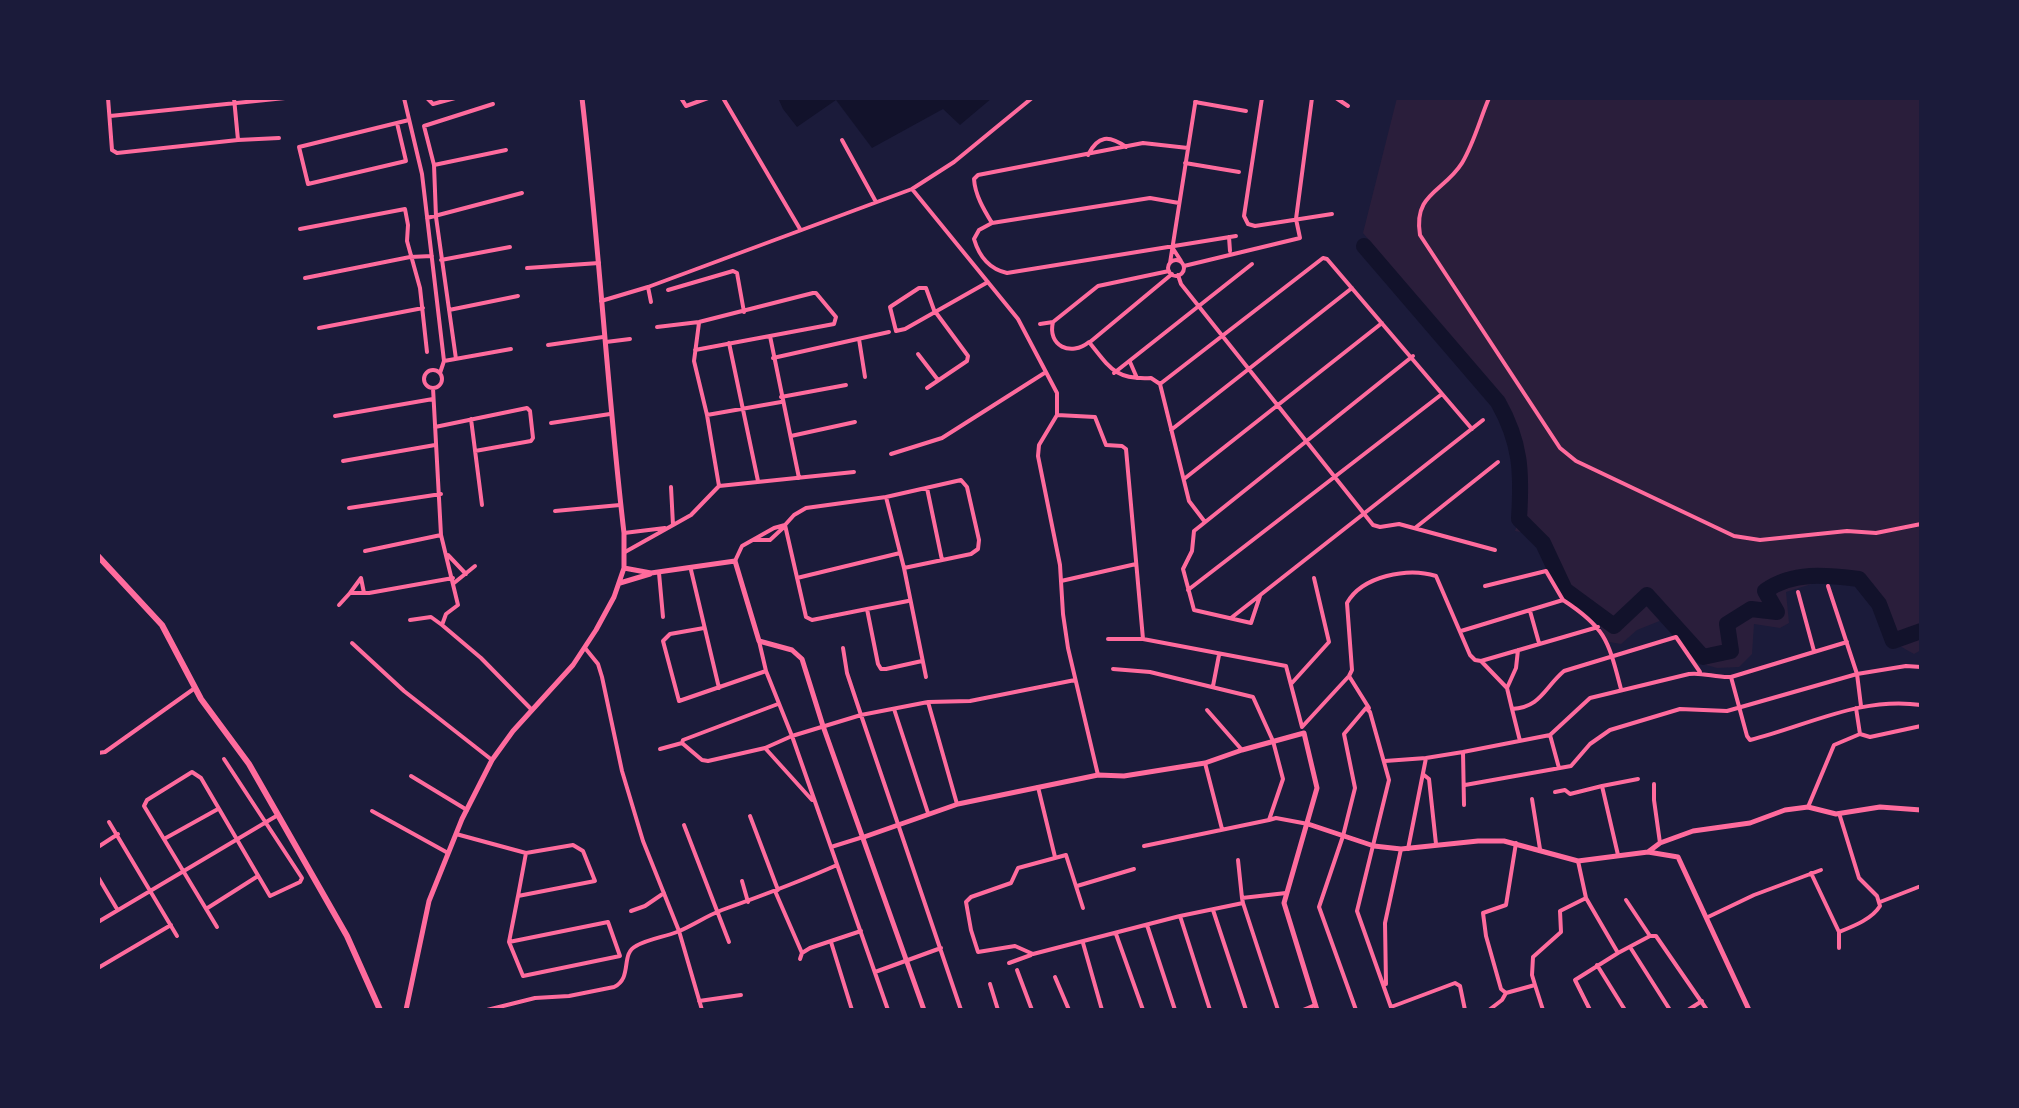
<!DOCTYPE html>
<style>
body{margin:0}
#map{position:relative;width:2019px;height:1108px;overflow:hidden;background:#1b1b3a;font-family:Mulish,sans-serif}
canvas{display:block}
.frame{position:absolute;inset:0;border:100px solid #1b1b3a;pointer-events:none}
</style>
<div id="map">
<canvas width="2019" height="1108"></canvas>
<div class="frame"></div>
</div>
<script>
const g = document.querySelector('canvas').getContext('2d');
g.lineJoin = 'round';
function paint(path, color) {
  g.fillStyle = color;
  g.fill(path, 'evenodd');
}
function trace(path, color, width, dash) {
  g.strokeStyle = color;
  g.lineWidth = width;
  g.lineCap = dash ? 'butt' : 'round';
  g.setLineDash(dash || []);
  g.stroke(path);
}
const green = new Path2D(`
 M1397,98h524v552l-7,4 -25,-14 -11,-25 -19,-29 -38,-5 -35,11 3,31 -9,5 -26,-4 -2,30 -13,13 -22,1 -14,-4 -36,-46 -30,12 -16,14 -12,-2 -15,-26 -39,-28 -12,-34 -17,-21 -11,-2 12,-38 -6,-48 -13,-33 -24,-34 -121,-145z`);
const water = new Path2D(`
 M778,98h214l-32,27 -17,-16 -71,39 -36,-48 -39,27 -14,-18z`);
const river = new Path2D(`
 M1364,246l134,156c23,41 24,70 21,117l24,24 22,47 49,36 33,-31 56,62 28,-6 -4,-27 24,-15 26,3 -12,-21c28,-20 61,-16 94,-12l20,25 14,37 28,-10`);
const minor = new Path2D(`
 M108,98l4,52 5,3 121,-13 41,-2
 M234,98l4,42
 M404,98l18,76 22,187 -4,12
 M427,98l6,6 22,-6
 M681,98l5,8 22,-8
 M723,98l77,131
 M1262,98l-18,118 4,8 7,2 77,-12
 M1336,98l12,8
 M1489,98c-9,21 -15,45 -27,65 -18,29 -49,30 -42,72l140,213 16,13 158,75 26,4 87,-9 29,2 45,-9
 M1195,102l51,9
 M110,116l175,-18
 M397,123l9,38 -98,23 -9,-37 110,-27
 M842,140l34,62
 M1088,155c10,-20 21,-20 38,-8
 M1185,163l54,9
 M434,165l72,-15
 M912,189l106,130 39,74v22l-18,30 -1,11 22,109 3,49 5,34 30,127
 M1179,203l-29,-5 -158,25 -13,7 -5,9c5,17 15,30 33,34l229,-37
 M427,218l95,-25
 M992,223c-8,-13 -17,-28 -18,-44l4,-4 165,-32 45,5
 M300,229l105,-20 3,16 -1,16 13,47 7,64
 M1229,237l1,14
 M1172,247l9,14
 M441,260l69,-13
 M1168 268a8 8 0 1 1 16 0a8 8 0 1 1-16 0Z
 M1170,263l26,-165
 M1184,266l116,-28 -4,-19 16,-121
 M527,268l72,-5
 M1178,275l3,9 192,241 7,2 19,-3 96,26
 M305,278l105,-21 22,-1
 M648,287l3,15
 M668,290l65,-19 4,2 7,39
 M601,301l47,-14 264,-98 42,-27 78,-64
 M449,310l69,-14
 M1053,322c-6,24 18,35 36,20 21,26 26,38 62,36l9,6
 M1040,324l13,-2 45,-36 71,-15
 M657,327l42,-5 114,-29h3l20,24 -2,7 -139,26
 M319,328l104,-20
 M770,336l29,142
 M859,339l6,38
 M606,342l24,-3
 M1090,342l82,-68
 M729,343l29,138
 M548,345l55,-8
 M918,354l20,26
 M773,358l116,-26
 M456,359l-20,-142 -2,-52 -10,-39 69,-22
 M444,361l67,-12
 M1130,362l7,16
 M424 379a9 9 0 1 1 18 0a9 9 0 1 1-18 0Z
 M1114,373l138,-109
 M1160,384l163,-126 4,1 145,170
 M1160,384l29,117 16,21
 M433,388l8,147 17,70 -12,9 -4,11 39,33 51,52
 M927,388l40,-27 1,-5 -34,-46 -8,-22h-7l-29,19 6,24 9,-2 83,-47
 M781,397l65,-12
 M707,415l74,-13
 M1057,415l38,2 11,28 16,1 4,3 17,190
 M335,416l98,-17
 M471,419l11,86
 M551,423l59,-9
 M435,427l92,-19 3,3 3,27 -2,3 -56,10
 M1171,430l181,-142
 M791,436l64,-14
 M891,454l51,-16 104,-66
 M343,461l92,-16
 M1184,479l198,-156
 M719,486l135,-14
 M671,487l2,38
 M927,488l15,72
 M886,497l18,71 22,109
 M349,508l92,-14
 M555,511l65,-6
 M785,525l21,92 6,3 55,-11
 M1415,528l83,-66
 M624,533l41,-5
 M754,540h16l14,-13
 M365,551l76,-16
 M625,552l66,-37 28,-29 -12,-71 -13,-54 5,-38
 M448,555l18,19
 M735,561l7,-15 32,-18 11,-3 9,-10 12,-7 80,-11 75,-17 6,7 12,53 -1,9 -7,5 -67,14
 M691,570l28,118
 M659,573l4,44
 M797,578l103,-25
 M1061,581l75,-17
 M454,583l21,-17
 M1828,586l29,88 4,32
 M1188,590l254,-196
 M1798,592l16,59
 M364,593l-3,-15 -11,15h19l84,-15
 M1260,596l-9,27 -57,-13 -11,-41 9,-18 2,-20 219,-175
 M1563,600c43,28 45,40 58,89
 M908,601l-41,8 11,55 3,5h5l36,-8
 M339,605l11,-12
 M1530,611l9,32
 M1231,618l252,-198
 M410,620l21,-3 11,8
 M704,628l-34,6 -7,7 16,60 87,-30
 M1461,631l102,-31 -17,-29 -61,15
 M1108,639h35l143,27 16,61
 M759,641l7,30 26,65 96,274
 M352,643l52,48 88,69
 M585,648l13,16 4,13 20,94 21,70 36,90 23,79
 M843,648l4,25 14,42 100,295
 M1518,650l-2,18 -9,20 5,21c29,-2 32,-21 52,-38l112,-34 24,35
 M1481,661l26,27
 M1113,669l37,3 103,25 20,44 10,38 -14,41 7,-2 32,6
 M1349,676l20,32
 M1731,677l116,-35
 M1291,684l38,-42 -15,-64
 M1213,686l6,-31
 M928,702l29,102
 M778,704l-95,36 -1,3 20,17 6,1 57,-13 27,-12 69,-21 67,-13 42,-1 105,-21
 M894,709l34,104
 M1512,709l8,32
 M1207,710l35,40
 M1302,727l47,-51 3,-6 -5,-67c15,-27 61,-36 89,-27l34,79 5,5 6,1 117,-34
 M1860,734l10,3 51,-11
 M1550,735l9,33
 M765,748l47,52
 M660,749l22,-6
 M98,753l7,-1 90,-64
 M1426,758l37,-6
 M1385,761l41,-3 -18,91
 M1205,763l17,66
 M1424,775l5,4 7,65
 M411,776l56,34
 M1654,784v16l6,43
 M1465,785l106,-19 19,-22 20,-14 70,-21 47,2 130,-37 49,-8 15,1
 M1602,786l36,-7
 M1038,787l17,70
 M1555,792l10,-2 5,4 32,-8 16,69
 M1532,799l8,50
 M1464,805l-1,-53 87,-17 40,-37 99,-24c14,-2 27,4 42,3l16,59 3,4c57,-14 111,-44 171,-35
 M1808,807l26,-62 26,-11 -4,-26
 M372,811l76,42
 M750,816l28,74
 M109,822l68,114
 M684,825l45,117
 M456,834l70,19 47,-8 10,6 12,30 -77,15 -9,46 14,34 97,-20 -12,-34 -99,20
 M164,839l54,-30
 M1516,843l-10,62 -23,8 3,23 15,53 5,4 29,-8 8,25
 M1144,846l125,-26
 M98,847l20,-13
 M831,847l32,-10
 M1238,860l4,38
 M1578,861l8,37 32,55 -43,27 15,30
 M1811,873l28,59
 M98,877l19,32
 M742,881l6,21
 M1077,886l57,-17
 M775,891l27,62
 M518,896l8,-43
 M1626,900l24,36
 M1880,902l41,-16
 M1243,903l35,107
 M1083,908l-17,-53 -48,13 -7,15 -40,14 -5,5 5,28 7,22 37,-6 18,8 147,-38 63,-13 -1,-5 44,-5
 M206,909l52,-33
 M1213,910l33,100
 M631,911l14,-5 19,-13
 M1180,916l30,94
 M1708,917l46,-22 67,-25
 M98,922l180,-107
 M1147,925l28,85
 M217,927l-73,-121 3,-6 45,-28 9,6 69,118 30,-14 2,-4 -78,-119
 M1116,934l27,76
 M831,942l21,68
 M1083,943l19,67
 M1630,947l40,63
 M1839,948v-16c15,-6 33,-13 41,-26l-3,-10 -18,-18 -20,-65
 M1618,953l32,-17h6l51,74
 M800,959l2,-6 8,-5 51,-17
 M1009,963l22,-8
 M1597,965l28,45
 M98,968l73,-43
 M1017,970l15,40
 M875,972l66,-24
 M1055,977l14,33
 M990,984l8,26
 M1386,984l-1,-61 16,-74
 M1535,985l-3,-10 1,-18 28,-25 -1,-21 26,-13
 M699,1001l42,-6
 M1391,1007l64,-24 5,3 5,24
 M487,1010l48,-12 34,-2 45,-9c19,-9 6,-33 22,-41 12,-7 28,-9 41,-14 15,-6 29,-16 45,-22 39,-14 77,-28 115,-45
 M1303,1010l12,-5
 M1356,1010l-37,-103 24,-71 12,-48 -11,-54 22,-26 4,4 19,68 -32,131 35,99
 M1489,1010l13,-10 4,-7
 M1688,1010l14,-9`);
const tertiary = new Path2D(`
 M624,568l27,5 84,-12 24,80 33,9 10,9 21,67 101,284
 M620,583l30,-9
 M1308,824l66,22 27,3 77,-8h26l74,20 70,-9 30,5 71,153
 M864,837l94,-33 140,-29 26,1 81,-13 37,-13 62,-17 13,55 -33,115 33,107
 M1648,852l12,-9 33,-12 57,-8 35,-13 23,-3 28,7 44,-7 41,3
 M406,1010l23,-109 33,-82 30,-59 21,-29 60,-66 23,-35 18,-33 10,-29v-35c-17,-145 -25,-290 -42,-435`);
const secondary = new Path2D(`
 M98,556l64,69 39,74 48,65 98,172 33,74`);
paint(green, '#2a1e3b');
paint(water, '#12122b');
trace(river, '#12122b', 16);
trace(minor, '#ff6b9d', 4);
trace(tertiary, '#ff6b9d', 5);
trace(secondary, '#ff6b9d', 6);
</script>
